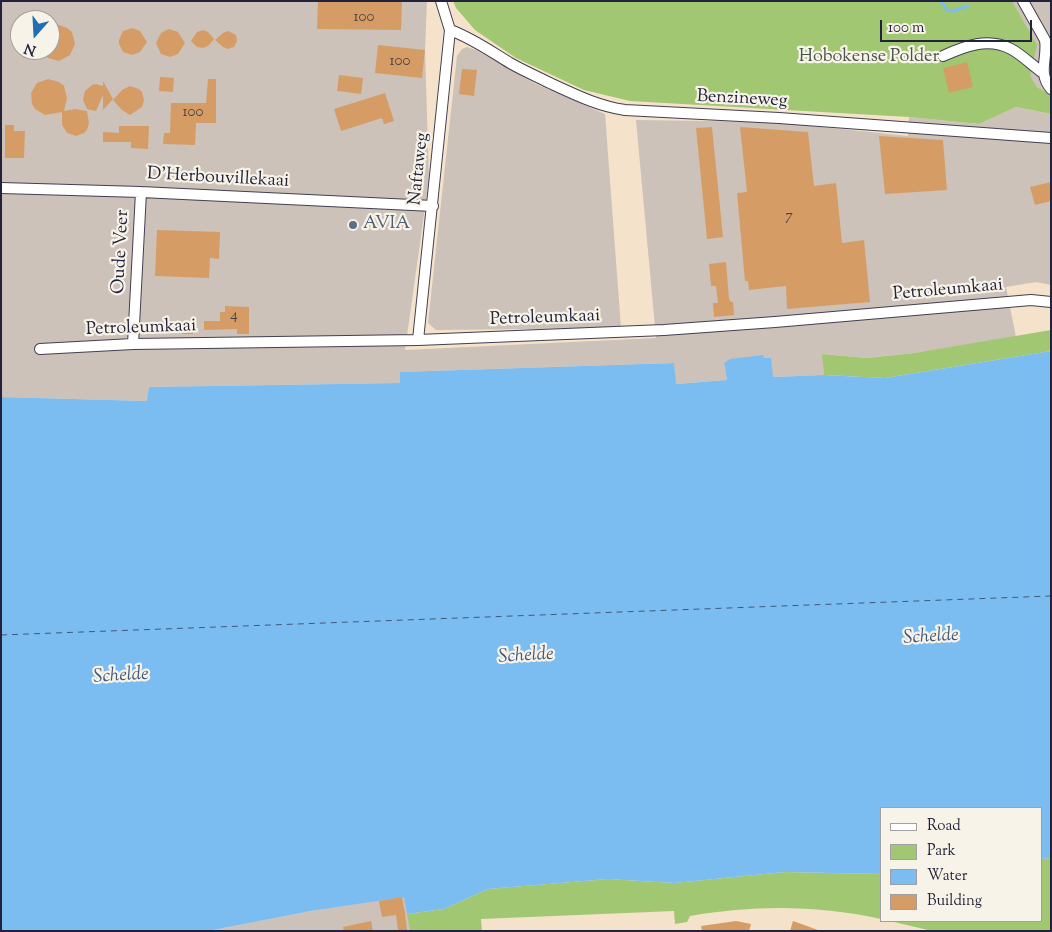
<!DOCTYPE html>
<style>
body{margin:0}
#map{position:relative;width:1052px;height:932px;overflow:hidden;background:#f4e2ca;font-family:"Sorts Mill Goudy",serif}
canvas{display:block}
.frame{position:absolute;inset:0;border:2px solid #22223b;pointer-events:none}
.legend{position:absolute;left:880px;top:807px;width:162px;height:115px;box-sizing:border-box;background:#f7f3e8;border:1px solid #a29fa3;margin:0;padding:6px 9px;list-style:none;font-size:15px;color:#22223b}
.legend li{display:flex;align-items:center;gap:10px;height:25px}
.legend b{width:25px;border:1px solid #a29fa3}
.north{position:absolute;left:10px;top:10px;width:50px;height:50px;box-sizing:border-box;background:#f7f3e8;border:1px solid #a29fa3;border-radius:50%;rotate:199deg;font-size:14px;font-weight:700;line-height:20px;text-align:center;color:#22223b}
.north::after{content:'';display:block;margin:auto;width:18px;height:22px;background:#1f6fb2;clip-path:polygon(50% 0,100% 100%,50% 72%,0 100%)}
.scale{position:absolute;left:880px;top:20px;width:152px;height:22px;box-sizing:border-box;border:2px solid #22223b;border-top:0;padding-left:6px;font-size:15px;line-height:18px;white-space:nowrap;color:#22223b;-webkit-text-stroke:4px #f7f3e8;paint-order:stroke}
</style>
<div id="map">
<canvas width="1052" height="932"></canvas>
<div class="frame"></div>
<ul class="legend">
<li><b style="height:6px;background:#fff"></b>Road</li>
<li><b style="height:14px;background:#a1c772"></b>Park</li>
<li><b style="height:14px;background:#7cbdf1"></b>Water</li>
<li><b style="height:14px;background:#d59d65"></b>Building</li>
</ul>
<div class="north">N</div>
<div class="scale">100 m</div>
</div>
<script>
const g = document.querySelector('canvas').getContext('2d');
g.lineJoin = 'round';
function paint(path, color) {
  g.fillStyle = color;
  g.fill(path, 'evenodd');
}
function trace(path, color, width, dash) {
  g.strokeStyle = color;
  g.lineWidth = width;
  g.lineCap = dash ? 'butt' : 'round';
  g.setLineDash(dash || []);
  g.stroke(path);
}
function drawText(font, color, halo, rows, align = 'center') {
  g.font = font + ' "Sorts Mill Goudy",serif';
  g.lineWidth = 4.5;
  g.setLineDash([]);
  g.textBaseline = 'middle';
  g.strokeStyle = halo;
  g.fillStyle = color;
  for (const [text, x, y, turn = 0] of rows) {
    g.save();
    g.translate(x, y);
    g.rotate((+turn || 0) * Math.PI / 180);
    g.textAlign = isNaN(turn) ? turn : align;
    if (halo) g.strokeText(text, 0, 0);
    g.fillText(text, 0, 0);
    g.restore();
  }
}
const industrial = new Path2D(`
 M1,1h426l-2,49 4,129 -24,171 251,-12 -20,-218 139,2 133,14 1,-19 70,7 37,-17 35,7v171l-15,-3 -30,5 10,50 -102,16 -47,5 -44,-4 1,21 -51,2 -49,-14 3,17 -52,4 -2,-21 -272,9v11l-252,4 -1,14 -147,-4zM20,20h30v30h-30z
 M1012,1h39v94l-14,-8 -8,-11 7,-31z
 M467,47l9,3 58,33 71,31 16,214 -185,2 -8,-7 29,-267 5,-7z
 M405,896l5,35h-202l103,-20z`);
const green = new Path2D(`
 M453,1h559l25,44 -7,31 7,11 14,8v19l-35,-7 -37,17 -70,-7 -279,-16 -46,-11 -68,-32 -41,-28 -19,-22z
 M1051,330v21l-166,27 -61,-3 -2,-21 45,4 47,-5z
 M1051,858v73h-119l-42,-10h151v-62z
 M785,872l96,2v45c-65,-14 -126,-14 -191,-3l-3,6 -12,2 -1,-13 -193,8 1,12h-72l-3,-17 37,-5 44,-20 120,-10 66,4z`);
const water = new Path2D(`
 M1051,351v507l-10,1v-51h-160v66l-96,-2 -111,11 -66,-4 -120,10 -44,20 -37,5 -3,-17 -93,14 -103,20h-207v-534l146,4 2,-14 251,-4v-11l274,-9 2,21 51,-4 -3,-17 6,-4 33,-4 1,3h7l2,19 51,-2 61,3z`);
const stream = new Path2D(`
 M941,1l6,9 6,1 15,-5`);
const ferry = new Path2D(`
 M1,635l1050,-39`);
const building = new Path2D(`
 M318,1h84l-1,29 -84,-1z
 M56,24l11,4 5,4 3,12 -5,11 -11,6 -11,-3 -10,-8h12v-24z
 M132,28l8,3 7,11 -7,10 -8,3 -9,-3 -4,-8v-4l4,-9z
 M169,29l9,3 7,11 -7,11 -8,3 -9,-3 -5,-11 5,-10z
 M203,30l5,2 6,7 -6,7 -5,2 -6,-1 -6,-6 6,-9z
 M228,31l8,4 1,6 -3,6 -6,2 -5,-2 -8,-7 8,-7z
 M378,45l47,5 -3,28 -47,-5z
 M967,62l6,25 -24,6 -6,-25z
 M462,69l15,1 -3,26 -15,-2z
 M339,75l24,3 -2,16 -24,-3z
 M160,77l14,1 -1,14 -14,-1z
 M48,79l11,3 5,4 3,12 -3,13 11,-2 12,2 2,12 -2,7 -3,3 -8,3 -9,-3 -5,-8v-13l-17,3 -10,-6 -3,-5 -1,-11 6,-10z
 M208,79h8v44h-20l-1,22 -32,-1 1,-11h6l1,-30h35z
 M103,81l10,18 -10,11v-15l-7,16 -9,-2 -4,-9 2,-9 7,-6 4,-1 7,2z
 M130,86l9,3 3,3 2,8 -2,7 -12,8 -8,-5 -9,-10 9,-10z
 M385,93l9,28 -10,3 -2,-6 -41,13 -7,-22z
 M5,125h9v6h11l-1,27h-19z
 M119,126h30l-1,23 -17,-1v-6h-28v-10l16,1z
 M712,127l11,110 -16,2 -11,-111z
 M740,127l68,5 6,54 22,-3 6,60 22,-3 6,62 -83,7 -1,-23 -37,4 -1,-9h-3l-8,-88 10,-1z
 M879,136l64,4 4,50 -62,4z
 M1051,182v19l-16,4 -5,-18z
 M157,230l63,2 -1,27 -9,-1 -1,20 -54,-2z
 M726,262l3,37 2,3h2l1,13 -20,2 -1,-14h5l-2,-17h-5l-2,-22z
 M225,306l24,1v27h-12v-5l-33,1v-9h16v-9h5z
 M158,323l8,1v9h-8z
 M182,324h11v10h-11z
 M402,897l3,16 2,18h-9l-2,-16 -14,2 -3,-16z
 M371,921l2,10h-29l-1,-4z
 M736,921l15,3 -2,7h-47l-1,-5z
 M793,921l25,9v1h-28z`);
const street = new Path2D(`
 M1023,1l22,39c3,19 -8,32 6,49
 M450,30c22,8 40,21 60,33 14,8 28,14 42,21 24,11 46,22 73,26l154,8 272,20
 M943,56c22,-10 45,-19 68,-7 10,5 22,17 32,24
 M1,188l140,4 292,14
 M418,340l32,-310 -9,-29
 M133,344l8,-152
 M40,349l93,-5 285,-4 246,-10 111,-8 256,-22 20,2`);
const markers = [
 [353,225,5,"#5c6f8a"]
];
const numberNames = [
 ["100",364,18],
 ["100",400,62],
 ["100",193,113],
 ["7",789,217],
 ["4",234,316]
];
const parkNames = [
 ["Hobokense Polder",869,58]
];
const streetNames = [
 ["Benzineweg",742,100,3],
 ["Naftaweg",420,169,-84],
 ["D'Herbouvillekaai",218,179,3],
 ["Oude Veer",122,252,-87],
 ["Petroleumkaai",948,291,-5],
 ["Petroleumkaai",545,319,-2],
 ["Petroleumkaai",141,329,-2]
];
const serviceNames = [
 ["AVIA",363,225]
];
const waterNames = [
 ["Schelde",931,638,-3],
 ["Schelde",526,657,-3],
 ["Schelde",121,677,-3]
];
paint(industrial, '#ccc2b9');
paint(green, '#a1c772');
paint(water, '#7cbdf1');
trace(stream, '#7cbdf1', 3);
trace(ferry, '#42587b', 1, [6, 5]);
paint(building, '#d59d65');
trace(street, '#423f50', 12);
trace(street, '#fff', 10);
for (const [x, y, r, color] of markers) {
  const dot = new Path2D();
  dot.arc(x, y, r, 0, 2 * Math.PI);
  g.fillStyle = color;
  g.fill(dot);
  trace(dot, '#f7f3e8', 2);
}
drawText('15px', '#4f4146', null, numberNames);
drawText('18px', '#48544c', '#f7f3e8', parkNames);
drawText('18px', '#22223b', '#f7f3e8', streetNames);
drawText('18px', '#4e5e75', '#f7f3e8', serviceNames, 'left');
drawText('italic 19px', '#42587b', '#f7f3e8', waterNames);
</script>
